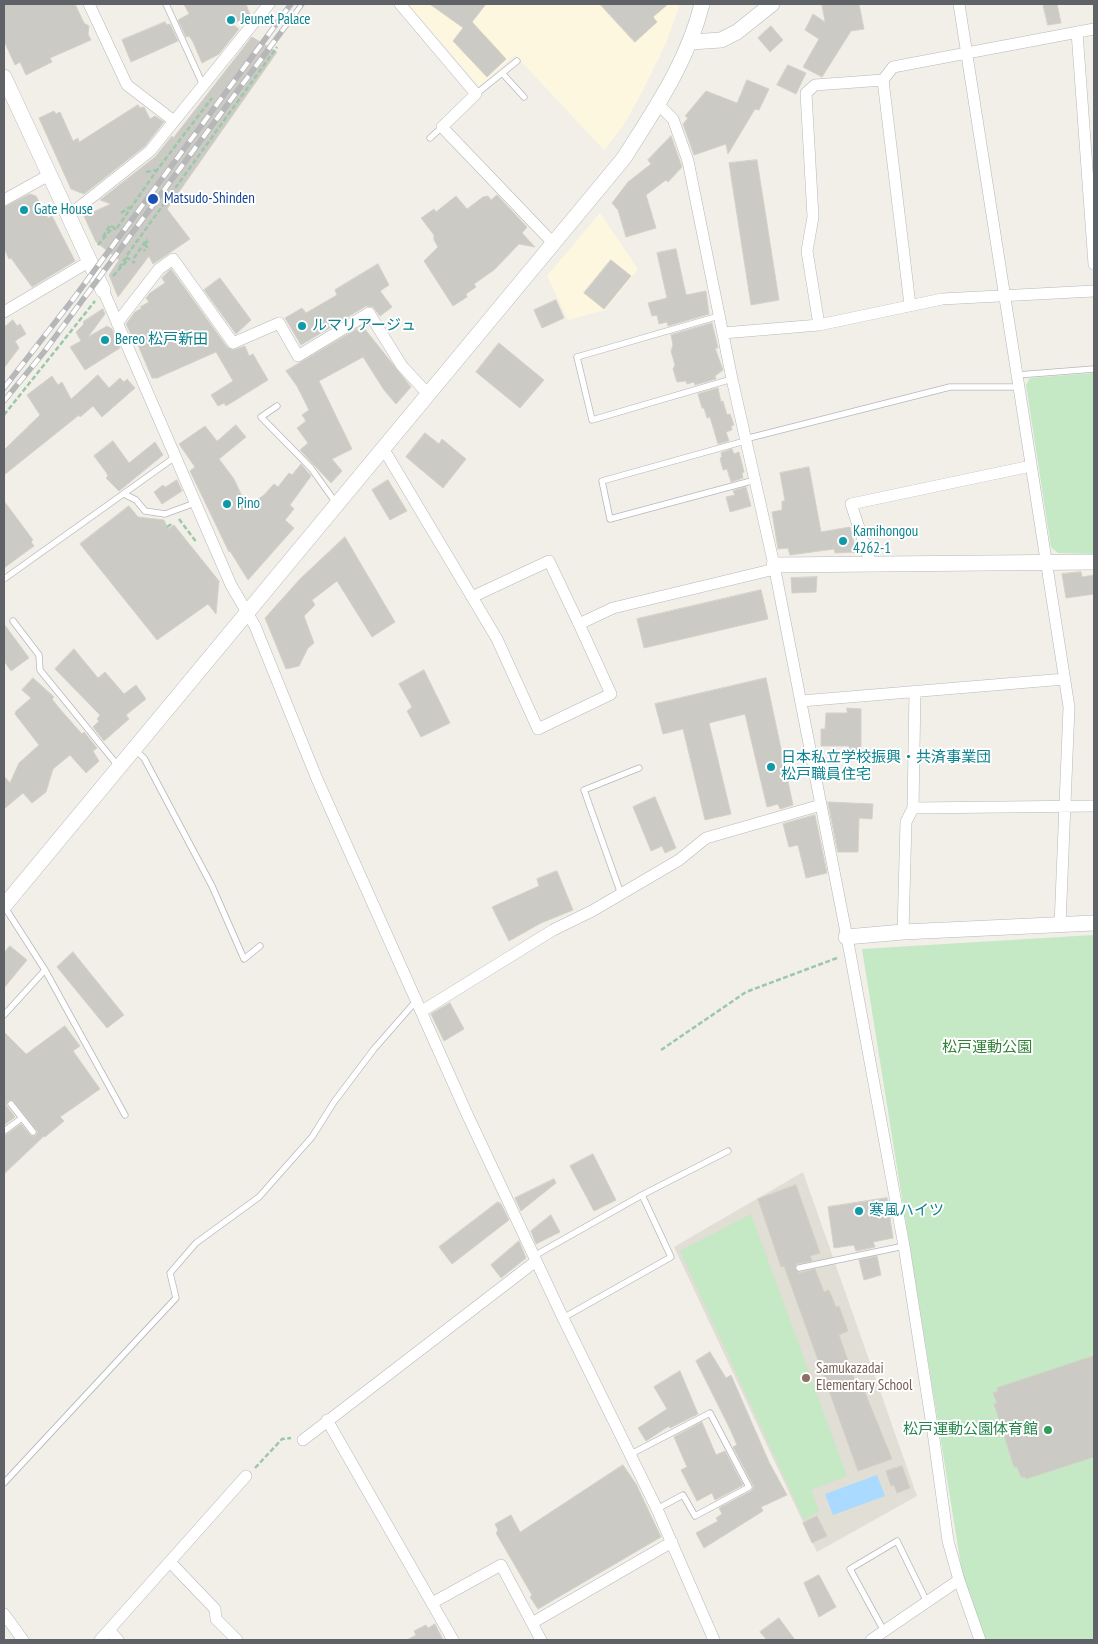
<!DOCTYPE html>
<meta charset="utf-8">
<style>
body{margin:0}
#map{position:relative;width:1098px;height:1644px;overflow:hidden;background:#f1efe8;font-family:"PT Sans Narrow",sans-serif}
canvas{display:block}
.frame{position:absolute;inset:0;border:5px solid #5f6368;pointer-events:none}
</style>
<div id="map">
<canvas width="1098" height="1644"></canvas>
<div class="frame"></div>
</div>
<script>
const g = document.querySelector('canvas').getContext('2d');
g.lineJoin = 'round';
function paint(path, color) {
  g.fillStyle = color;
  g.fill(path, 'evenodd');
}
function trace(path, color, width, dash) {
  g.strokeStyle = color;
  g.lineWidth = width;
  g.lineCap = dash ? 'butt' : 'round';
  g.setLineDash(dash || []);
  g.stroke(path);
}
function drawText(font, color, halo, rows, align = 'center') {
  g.font = font + ' "PT Sans Narrow","Noto Sans JP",sans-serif';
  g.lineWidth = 4;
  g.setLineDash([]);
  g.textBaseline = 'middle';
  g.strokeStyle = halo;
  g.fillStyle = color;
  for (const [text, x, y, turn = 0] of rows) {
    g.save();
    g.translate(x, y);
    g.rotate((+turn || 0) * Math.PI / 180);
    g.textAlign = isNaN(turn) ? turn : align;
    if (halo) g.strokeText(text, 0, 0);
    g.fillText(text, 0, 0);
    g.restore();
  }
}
const commercial = new Path2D(`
 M408,4h272l-14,39 -25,51 -18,32 -19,24 -89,-95 -36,31z
 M600,213l38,56 -33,41 -37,10 -21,-44z`);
const education = new Path2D(`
 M803,1172l114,324 -100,56 -143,-305z`);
const green = new Path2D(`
 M1094,373v181l-36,-1 -7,-6 -25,-162 4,-7z
 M1094,935v705h-109l-22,-62 -101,-629z
 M751,1214l96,262 -36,14 8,21 -15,9 -124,-269z`);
const water = new Path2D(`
 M877,1475l8,21 -52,19 -8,-21z`);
const building = new Path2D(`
 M4,4h71l9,19 5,3 -1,8 3,6 -41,18 2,4 -26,13 -6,-13 -5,3 -11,-24z
 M184,4h62l4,11 -18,9 7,5 -20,25 -17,9 -9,-21 -4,-6 -3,1 -8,-17 11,-6z
 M430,4h56l-14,18 34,37 -19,18 -34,-36 10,-13z
 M600,4h68l-15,13 4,5 -22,20z
 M822,4h37l5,25 -13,2 -29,46 -19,-10 16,-28 -14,-9 8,-16 12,8z
 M1043,4h14l4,19 -13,2z
 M165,22l2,3 3,-1 8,17 -47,21 -9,-22z
 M771,26l12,14 -13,12 -12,-14z
 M252,37l25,15 -110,157 23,30 -37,25 -4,-8 -31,41 -9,-22 10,-15 -23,-18 -12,-26 27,-12 -11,-4 55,-43 17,-21 1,2z
 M788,65l18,8 -10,21 -19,-9z
 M747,80l22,9 -10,21 -4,-1 -27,45 -2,-10 -32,11 -11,-31 5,-6 -3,-2 21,-25 31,12z
 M138,105l2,3 4,-1 6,12 5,-3 9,6 -19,24 -61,48 -13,-5 -32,-71 15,-7 2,3 4,-2 13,29 5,-3 1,4z
 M671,136l11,31 -14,15 -2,-2 -20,15 10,33 -30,9 -8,-27 -6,-7 16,-21 23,-18 -3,-4z
 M757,160l22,140 -28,5 -22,-142z
 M30,194l6,2 12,22 4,-2 23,45 -43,26 -21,-29 -2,1 -5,-11v-41z
 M497,195l30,32 -5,6 13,14 -16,-3 -25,26 -20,14 2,3 -10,7 1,3 -14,9 -29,-45 14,-14 -4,-7v-5l-13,-17 13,-9 2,3 20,-16 11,13 16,-12 5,-1 3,4z
 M676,249l10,46 20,-4 3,23 -41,12 -1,-4 -8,2 -2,-9 -5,1 -4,-13 19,-5 -10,-45z
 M611,260l20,16 -27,33 -20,-16z
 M378,264l11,21 -9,6 12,16 -12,9 -7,-9 -7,-1 -65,39 -16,-27 17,-10 4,5 31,-18 -2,-5z
 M171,269l56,78 6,3 12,-4 4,10 4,-2 15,26 -42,26 -2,-3 -6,3 -7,-11 22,-14 -17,-29 -59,26h-5l-17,-40 -2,1 -7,-15 9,-12 7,-4 -2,-1 9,-5 -3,-4 4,-5 15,-10 -3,-5z
 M220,278l31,42 -15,14 -32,-44z
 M556,300l8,18 -22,10 -8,-18z
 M103,309l2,5 -17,23 19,-11 5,3 8,19 -35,22 -15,-23 11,-6 -5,-9 8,-8 -1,-2z
 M13,320l4,6 3,-2 6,10 -11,7 4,7 -15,20v-44l1,2z
 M367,323l1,2 -4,3 47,59 -15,17 -12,-14 -21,-33 -44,24 33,68 -20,10 10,12 -11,12 -31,-33 8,-7 -11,-15 9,-7 -4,-6 7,-5 -12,-24 -11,-15z
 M712,323l6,25h-3l8,22 -8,6 1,3 -21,6 -1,-3 -7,2 -1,-3 -9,1 -4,-13 2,-4 -4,-14 2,-6 -2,-10z
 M499,343l45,37 -24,28 -44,-36z
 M98,375l11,13 11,-10 4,4 3,-3 8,9 -33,29 -9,-11 -13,11 -1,-2 -75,60v-25l36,-35 -13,-20 25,-19 6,9 4,-3 9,17z
 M718,388l3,14 2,-1 4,14 3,-1 4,11 -3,1 1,4 -6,2 3,9 -11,3 -8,-27 -3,1 -3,-10h-2l-4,-14z
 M236,425l10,12 -27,22 15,20 13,28 17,-12 10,-11 4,3 11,-14 3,2 9,-11 10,12 -21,29 4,4 -9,11 9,8 -46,52 -18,-29 -1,1 -39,-81 5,-4 -16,-23 26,-18 12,15z
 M425,433l14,11 3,-5 24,20 -23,29 -37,-31z
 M113,441l16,22 26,-21 8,13 -44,36 -13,-13 2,-2 -2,-4 -12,-16z
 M732,449l2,5 5,-2 5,20 -2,1 1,5 -12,4 -4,-13 -4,1 -3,-12 2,-1 -1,-4z
 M809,467l12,65 29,-5 6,25 -21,1 -1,-4 -44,6 -2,-7 -10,1 -6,-37 10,-2v-9h3l-5,-28z
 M177,480l5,11 -20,13 -8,-12 9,-7 2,2z
 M388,480l19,31 -17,9 -18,-30z
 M746,487l5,19 -21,6 -4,-15 9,-2 -2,-4z
 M4,501l29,39 -2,2 3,4 -30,22z
 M129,506l9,11 26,3 4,9 6,-4 45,56 -3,33 -8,-10 -51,36 -77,-96z
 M345,537l50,85 -23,15 -35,-56 -25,19 3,5 -11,11 10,27 -6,5 -9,18 -13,3 -21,-51 35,-39z
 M1081,572l1,5 12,-2v19l-28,4 -4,-24z
 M817,577l-1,15 -24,1 -1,-15z
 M761,590l7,29 -124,29 -7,-29z
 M4,624l25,34 -18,13 -7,-10z
 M74,649l24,29 7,-6 19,22 12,-9 10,14 -20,16 3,4 -25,22 -11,-14 6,-6 -2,-2 3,-4 -45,-46z
 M424,670l26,53 -29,14 -14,-26 5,-4 -13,-23z
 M33,678l21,19 -2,2 7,9 23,26 2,-2 13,16 -4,3 6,10 -13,12 -16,-18 -17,14 -7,23 -14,11 -9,-10 -19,16v-33l6,7 9,-20 20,-18 -24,-31 1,-3 15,-13 -9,-8z
 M766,678l27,127 -13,4 -2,-5 -11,3 -22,-93 -36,9 22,91 -26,6 -22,-91 -20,5 -8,-30z
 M847,708l14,1v41h-12v-4h-28v-17h4l1,-16h21z
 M655,797l21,51 -11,5 -3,-7 -11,5 -18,-44z
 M828,802l45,2 -1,15 -13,-1 -1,34h-20z
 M815,815l12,58 -21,5 -8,-33 -9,2 -6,-23z
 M557,871l16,39 -32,13 -32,18 -17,-34 47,-21 -2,-7z
 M10,946l17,14 -23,28v-35z
 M73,952l51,63 -17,13 -50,-61z
 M450,1003l14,26 -20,12 -13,-27z
 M65,1026l15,20 -7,5 27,38 -40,28 4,4 -19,16 -1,-1 -40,38v-38l17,-12 10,12h4l3,-4 -26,-32 -4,1 -2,4 9,12 -11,8v-93l22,22z
 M593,1154l23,46 -22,11 -24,-45z
 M554,1179l2,4 -35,28 -6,-13z
 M796,1185l24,68 -10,3 2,5 -16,3 -1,5 4,4 16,-4 9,23 5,-2 7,17 3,-1 9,25 -9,4 20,57 5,-2 28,69 -34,12 -74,-205 -3,1 -23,-68z
 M887,1198l6,40 -20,4 2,5 -19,4 -2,-6 -20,3 -6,-41z
 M498,1202l3,2 8,16 -57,44 -13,-17z
 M551,1215l9,17 -24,12 -5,-13z
 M519,1241l7,17 -25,20 -10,-13z
 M877,1256l4,19 -17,5 -5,-20z
 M710,1352l16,26 5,-3 38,87 18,33 -26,12 2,4 -59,37 -8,-15 22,-12 -2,-3 6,-4 -3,-6 32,-17 3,-4 -21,-40 4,-2 -7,-16 -34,-68z
 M1094,1356v101l-68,22 -1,-2h-4l-4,-10h-3l-20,-63 3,-1 -4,-10 5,-2 -1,-3z
 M680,1371l18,43 -28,14 -1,-2 -23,15 -8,-13 29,-19 -13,-22z
 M702,1422l14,33 9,-4 18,34 -28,15 -3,-7 -15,8 -16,-31 6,-3 -13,-30z
 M623,1465l13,19 25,53 -123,72 -8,-12 2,-2 -36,-62 2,-3 -3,-6 16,-9 9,17z
 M902,1466l8,22 -13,5 -3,-8 -3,1 -5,-15z
 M817,1516l10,20 -15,7 -9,-20z
 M819,1575l17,32 -17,10 -15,-34z
 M779,1618l16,22h-28l-7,-8z
 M435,1624l8,16h-36l9,-5 -2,-4 12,-6 2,3z`);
const path = new Path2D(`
 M146,172l11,-2
 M121,213l9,-6
 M117,228l40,-58 55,-72
 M103,237l7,-12 2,2
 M144,244l3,3 -3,4
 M98,245l15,-18 3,3
 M145,245l3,-5
 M127,255l150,-208
 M126,257l9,6
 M134,258l13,-19
 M119,268l6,-9 2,2
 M113,276l14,-15
 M4,415l91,-114
 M179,519l18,24
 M167,527l6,-4
 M661,1050l85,-58 91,-34
 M255,1468l27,-29 9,-1`);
const service = new Path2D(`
 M166,4l37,81
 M502,73l22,24
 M476,94l41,-33
 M430,138l12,-11
 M719,316l-142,41 15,63 140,-41
 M1017,375l77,-6
 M277,406l-16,11 50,51 25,35
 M745,439l205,-52h69
 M745,441l-143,40 8,38 145,-39
 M124,494l12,6 9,11 20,3 30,-11
 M4,579l171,-122
 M13,621l26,34 1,15 79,97
 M134,749l10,9 68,128 32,73 16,-13
 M621,894l-37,-104 55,-22
 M4,906l41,64 80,145
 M4,1015l41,-45
 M11,1104l22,28
 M4,1131l18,-13
 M534,1256l108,-61 86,-44
 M799,1268l105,-22
 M563,1318l108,-61 -29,-62
 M629,1455l81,-42 39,74 -54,29 -12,-21 -26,14
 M4,1483l172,-185 -6,-25 26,-30 63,-46 53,-60 22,-35 40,-53 42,-48
 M884,1631l-34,-62 47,-28 30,61`);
const minor = new Path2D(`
 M89,4l38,81 47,36
 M400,4l76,90 -34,33 111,116
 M959,4l110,703 -9,218
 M1077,32l17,232
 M658,104l15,15 15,42 44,218 42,186 76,388 54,293 29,186 15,109 11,39 21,60
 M4,200l45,-25
 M68,216l82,-65 119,-147
 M103,290l128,295 24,41 62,153 150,335 96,204 94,191 57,131
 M910,305l-27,-225 10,-13 201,-38
 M4,312l86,-51
 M117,323l42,-54 14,-10 60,84 46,-20 19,33 71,-43 33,53 26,28
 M819,325l-12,-74 6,-34 -7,-124 9,-8 68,-5
 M723,333l96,-8 123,-26 152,-8
 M383,448l89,149
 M871,564l-20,-60 180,-38
 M579,624l32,70 -73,35 -41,-90 -25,-42 77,-36 30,63 34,-16 162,-39
 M801,701l264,-22
 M913,808l181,-2
 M903,932l3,-110 7,-14 2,-117
 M422,1011l131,-81 39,-19 87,-51 27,-22 115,-33
 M327,1420l126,220
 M303,1440l233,-179
 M170,1562l45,47 1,10 21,21
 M432,1603l69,-38 40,75
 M4,1614l19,26
 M532,1623l140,-81
 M109,1630l9,10
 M100,1640l146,-164
 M871,1640l88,-60`);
const tertiary = new Path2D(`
 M691,42l30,-2 16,-8 35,-28
 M4,77l99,213
 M774,565l320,-3
 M4,906l620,-748c32,-51 63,-95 78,-154
 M846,937l57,-5 191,-9`);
const rail = new Path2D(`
 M4,388l70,-90 217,-294
 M4,401l40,-49 258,-348`);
const markers = [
 [231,20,5,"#0f9aa8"],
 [153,199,6,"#1a4fb4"],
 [24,210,5,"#0f9aa8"],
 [302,326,5,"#0f9aa8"],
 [105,340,5,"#0f9aa8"],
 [227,504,5,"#0f9aa8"],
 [843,541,5,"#0f9aa8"],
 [771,767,5,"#0f9aa8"],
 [859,1211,5,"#0f9aa8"],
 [806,1378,5,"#8d6e63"],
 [1048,1430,5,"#2e9e5b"]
];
const cultureNames = [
 ["Jeunet Palace",241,20],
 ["Gate House",34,210],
 ["ルマリアージュ",312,326],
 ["Bereo 松戸新田",115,340],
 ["Pino",237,504],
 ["Kamihongou",853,532],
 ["4262-1",853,549],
 ["日本私立学校振興・共済事業団",781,758],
 ["松戸職員住宅",781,775],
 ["寒風ハイツ",869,1211]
];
const transitNames = [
 ["Matsudo-Shinden",164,199]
];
const parkNames = [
 ["松戸運動公園",987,1048]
];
const educationNames = [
 ["Samukazadai",816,1369],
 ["Elementary School",816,1386]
];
const leisureNames = [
 ["松戸運動公園体育館",1038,1430]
];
paint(commercial, '#fef7e0');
paint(education, '#e1ded6');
paint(green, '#c5e8c5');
paint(water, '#aadaff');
paint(building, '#cccac5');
trace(building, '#d6d1c6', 1);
trace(service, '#b5b8bc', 7);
trace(minor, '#b5b8bc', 12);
trace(tertiary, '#b5b8bc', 16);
trace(path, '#9cc7a9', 2.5, [5, 2.5]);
trace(service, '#fff', 5.5);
trace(minor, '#fff', 11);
trace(tertiary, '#fff', 15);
trace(rail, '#b6b7b8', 5.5);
trace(rail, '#fff', 4, [11]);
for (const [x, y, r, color] of markers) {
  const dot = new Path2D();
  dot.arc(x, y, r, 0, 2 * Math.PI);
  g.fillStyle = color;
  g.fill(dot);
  trace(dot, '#fff', 2);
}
drawText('15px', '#0d838f', '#fff', cultureNames, 'left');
drawText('15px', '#164399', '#fff', transitNames, 'left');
drawText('15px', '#348238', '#fff', parkNames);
drawText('15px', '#785e54', '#fff', educationNames, 'left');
drawText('15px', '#27864d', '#fff', leisureNames, 'right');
</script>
